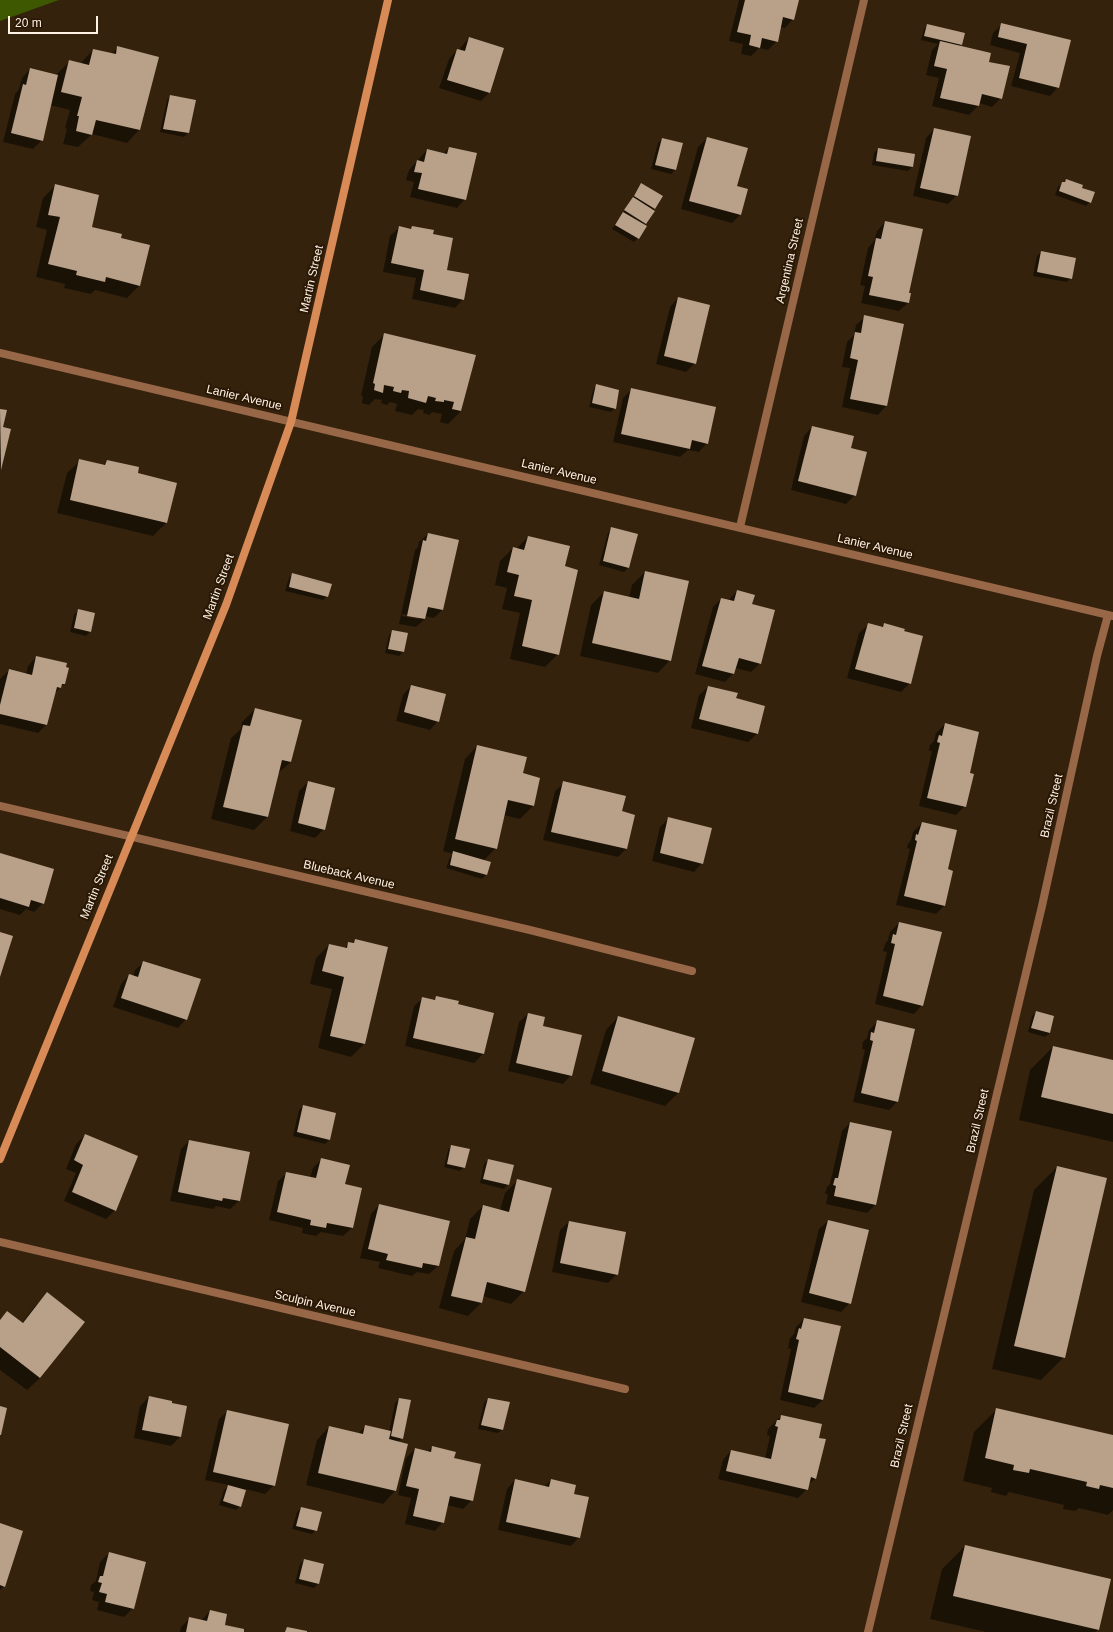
<!DOCTYPE html>
<style>
body{margin:0}
#map{position:relative;width:1113px;height:1632px;overflow:hidden;background:#34220d;font-family:Helvetica,sans-serif}
canvas{display:block}
.scale{position:absolute;left:8px;top:16px;width:90px;height:18px;box-sizing:border-box;border:2px solid #fef2e5;border-top:0;padding-left:5px;font-size:12px;line-height:14px;white-space:nowrap;color:#fef2e5;-webkit-text-stroke:3px #2a1804;paint-order:stroke}
</style>
<div id="map">
<canvas width="1113" height="1632"></canvas>
<div class="scale">20 m</div>
</div>
<script>
const g = document.querySelector('canvas').getContext('2d');
g.lineJoin = 'round';
function paint(path, color) {
  g.fillStyle = color;
  g.fill(path, 'evenodd');
}
function trace(path, color, width, dash) {
  g.strokeStyle = color;
  g.lineWidth = width;
  g.lineCap = dash ? 'butt' : 'round';
  g.setLineDash(dash || []);
  g.stroke(path);
}
function drawText(font, color, halo, rows, align = 'center') {
  g.font = font + ' Helvetica,sans-serif';
  g.lineWidth = 4;
  g.setLineDash([]);
  g.textBaseline = 'middle';
  g.strokeStyle = halo;
  g.fillStyle = color;
  for (const [text, x, y, turn = 0] of rows) {
    g.save();
    g.translate(x, y);
    g.rotate((+turn || 0) * Math.PI / 180);
    g.textAlign = isNaN(turn) ? turn : align;
    if (halo) g.strokeText(text, 0, 0);
    g.fillText(text, 0, 0);
    g.restore();
  }
}
const forest = new Path2D(`
 M0,0h59l-59,21z`);
const shadow = new Path2D(`
 M739,0h59l-5,19 -8,9 -5,-1 -3,14 -9,9 -9,-2 -8,8 -10,-2 2,-10 -14,-3z
 M1002,24l68,17 -12,46 -8,9 -39,-10 9,-33 -30,-8 3,-12z
 M928,25l34,19 -3,2 29,16 13,36 -9,9 -13,-4 -1,3 -9,9 -37,-9 7,-28 -13,-3 6,-25 6,-6 -17,-4 3,-11z
 M469,38l20,55 -8,8 -42,-13 10,-29 8,-9 3,1 1,-4z
 M118,47l21,83 -12,13 -35,-9 -14,13 -15,-3 4,-15 -2,-1 5,-18 -20,-5 -8,35 -9,9 -30,-7 12,-48 4,-5 3,-11 8,-9 26,6 13,-13 11,2 13,-14 18,4z
 M171,96l24,4 -7,33 -4,4 -24,-5 7,-32z
 M934,129l23,66 -9,9 -35,-8 13,-58z
 M707,138l29,49 4,28 -8,8 -51,-14 17,-62z
 M662,139l20,4 -7,27 -4,4 -20,-5 7,-26z
 M449,148l16,51 -8,9 -47,-11 4,-15 -8,-2 3,-10 18,-20 16,4z
 M878,149l34,18 -4,4 -36,-6 2,-12z
 M1066,180l15,8 9,14 -4,4 -31,-11 3,-8z
 M642,184l13,24 -11,17 -6,13 -4,4 -22,-13z
 M56,185l35,43 29,10 20,47 -13,13 -32,-8 -4,4 -27,-6 1,-4 -29,-7 11,-47 -11,-3 7,-29z
 M885,222l23,72v9l-9,8 -38,-8 4,-17 -5,-1 8,-37 6,-7 3,-10z
 M412,227l20,8 14,36 17,28 -8,9 -43,-9 4,-21 -33,-6 7,-36 9,-8 11,2z
 M1041,252l30,26 -4,4 -34,-6 4,-20z
 M678,298l17,65 -9,9 -30,-8 14,-57z
 M865,317l38,7 -17,82 -8,9 -36,-8 8,-39 -8,-1 5,-25 7,-7 2,-10z
 M385,334l90,21 -14,56 -13,13 -8,-2 2,-8 -10,-2 -2,3 -7,-2 1,-3 -6,-1 -6,6 -17,-4 2,-7 -7,-2 -3,3 -6,-2 1,-3 -7,-1 -6,6 -7,-2 1,-7h-2l11,-49z
 M597,385l18,23 -4,4 -22,-5 4,-17z
 M632,389l75,54 -8,9 -11,-2 -8,7 -67,-15 10,-44z
 M0,410l6,1 -4,17 8,2 -10,38z
 M812,427l37,22 6,46 -9,9 -55,-14 13,-54z
 M80,461l22,5 5,-5 30,13 29,49 -13,13 -96,-23 10,-40z
 M612,528l25,7 -9,33 -4,4 -25,-7 9,-32z
 M428,534l14,76 -8,8 -9,-2v3l-9,8 -17,-3 16,-74 3,-3 1,-5zM402,614l17,3v2l-17,-3z
 M528,537l36,30 -6,87 -13,13 -35,-8 10,-46 -18,-4 5,-21 -12,-3 5,-24 13,-13 3,1z
 M645,572l25,88 -12,13 -78,-17 11,-51 13,-13 25,6 3,-13z
 M293,574l34,22 -4,4 -38,-9 4,-13z
 M737,591l14,14 9,58 -9,9 -16,-4 -2,6 -8,8 -30,-8 18,-67 8,-8 7,2z
 M78,611l16,3 -4,18 -4,4 -16,-4 4,-17z
 M884,624l19,8 7,51 -9,9 -54,-14 12,-45 9,-8 12,3z
 M393,631l14,3 -4,18 -4,4 -14,-3 4,-18z
 M36,657l28,27 -10,10 -7,30 -9,9 -38,-9v-45l9,-9 17,4 2,-8z
 M411,686l27,35 -8,9 -34,-9 7,-26z
 M708,687l27,12 22,35 -9,8 -57,-14 8,-33z
 M255,709l36,53 -14,12 -10,43 -13,13 -43,-11 20,-81 10,-9 1,-7z
 M945,724l23,49 -3,33 -9,9 -37,-9 13,-55h-3l1,-6 4,-4 2,-8z
 M477,746l45,28 17,4 -6,28 -13,13 -17,-4 -7,33 -13,13 3,14 -4,4 -36,-11 4,-11 3,-3 -10,-3 22,-92z
 M308,782l16,47 -9,9 -25,-7 9,-40z
 M564,783l57,29 5,37 -8,8 -75,-17 12,-49z
 M669,818l33,45 -8,9 -42,-11 8,-34z
 M922,823l25,47 -3,36 -8,8 -40,-9 14,-56 -3,-1 1,-4 3,-4 2,-8z
 M0,854l43,49 -9,9 -8,-3 -6,6 -20,-6z
 M899,923l23,82 -8,9 -39,-10 12,-52 -4,-1 2,-7 3,-4 2,-8z
 M355,940l32,7 -23,97 -13,13 -33,-9 14,-59 -22,-5 6,-26 13,-13 15,3 5,-5 2,1z
 M144,962l42,57 -8,9 -65,-21 8,-23 8,-9 4,2 2,-7z
 M437,997l20,8 36,8 -10,41 -9,9 -69,-17 9,-40 9,-8 10,2z
 M1036,1012l17,5 -3,16 -5,4 -17,-5 4,-16z
 M528,1014l14,13 29,48 -8,9 -55,-13 11,-49z
 M618,1017l76,22 -16,54 -13,13 -75,-22 16,-54z
 M878,1021l20,80 -9,9 -36,-8 12,-52 -3,-1 1,-7 4,-4 2,-8z
 M1053,1047l60,14v81l-94,-22 11,-50z
 M303,1106l26,34 -4,4 -32,-8 6,-26z
 M850,1123l25,82 -8,8 -41,-9 2,-10h-3l2,-7 3,-3 12,-53z
 M85,1135l30,75 -9,9 -42,-18 12,-28 -10,-4 10,-25z
 M189,1141l50,60 -9,8 -14,-3 -3,3 -43,-8 11,-52z
 M452,1146l12,21 -4,4 -16,-4 4,-17z
 M321,1160l23,25 17,4 -9,39 -9,8 -22,-4 -5,4 -14,-3 1,-5 -34,-8 9,-39 9,-8 23,5 3,-10z
 M488,1160l20,24 -4,5 -24,-6 4,-19z
 M1057,1167l7,190 -23,23 -49,-11 42,-179z
 M518,1180l6,111 -13,13 -29,-8 -1,7 -13,13 -29,-8 15,-57 11,-12 5,-20 13,-13 17,4 5,-17z
 M379,1205l59,61 -9,8 -12,-2 -5,4 -34,-8 2,-6 -20,-4 11,-44z
 M828,1221l22,82 -9,9 -40,-10 18,-73z
 M569,1222l48,52 -9,9 -56,-11 8,-42z
 M47,1294l36,28 -43,56 -13,12 -27,-20v-51l7,-7 14,12 14,-18z
 M804,1319l19,81 -9,8 -34,-8 11,-51 -3,-1 2,-10 4,-4 2,-7z
 M149,1397l37,10 -6,30 -9,9 -37,-8 6,-32z
 M400,1399l2,39 -4,4 -3,49 -12,13 -77,-19 11,-45 12,-13 29,7 8,-8 23,6 6,-29z
 M488,1399l15,30 -5,4 -20,-4 6,-26z
 M997,1409l116,27v74l-5,5 -29,-7 -4,3 -12,-2 1,-4 -55,-13 -3,4 -15,-4 1,-4 -29,-7 11,-49z
 M228,1411l46,74 -9,9 -20,-5 -5,17 -4,4 -17,-5 5,-15 5,-5 -24,-5 14,-61z
 M781,1416l37,22 -2,40 -9,8v3l-9,9 -80,-19 5,-19 8,-9 34,8 5,-23 -3,-1 1,-6z
 M432,1447l21,11 19,42 -9,9 -16,-4 -4,17 -8,9 -30,-7 6,-26 -13,-3 8,-37 9,-9 12,3z
 M515,1480l29,7 7,-7 21,15 7,42 -8,9 -73,-16 9,-41z
 M301,1508l15,22 -4,4 -20,-5 5,-17z
 M0,1524l4,62 -4,4z
 M965,1546l145,34 -12,50 -3,2h-109l-56,-13 12,-50z
 M109,1553l24,55 -9,9 -27,-7 2,-8 -7,-2 2,-8 -4,-1 1,-6 5,-4 4,-19z
 M304,1560l14,24 -4,4 -19,-5 5,-19z
 M210,1611l14,14 19,7h-63l1,-5 9,-9 11,3z`);
const building = new Path2D(`
 M745,0h54l-5,20 -11,-3 -5,25 -16,-4 -2,10 -11,-3 2,-10 -14,-3z
 M1001,23l70,17 -12,48 -40,-10 8,-34 -29,-7z
 M927,24l38,9 -3,12 -38,-9z
 M469,37l35,11 -14,45 -43,-13 10,-31 8,2z
 M940,41l51,12 -2,9 21,4 -8,33 -20,-5 -3,12 -39,-8 7,-29 -13,-3z
 M117,46l42,11 -19,73 -44,-10 -4,15 -16,-4 3,-15h-2l5,-19 -21,-5 8,-32 20,5 4,-16 23,5z
 M30,68l28,7 -15,66 -32,-8 12,-49 3,1z
 M170,95l26,5 -7,33 -26,-4z
 M934,128l37,8 -13,60 -38,-8z
 M707,137l41,11 -11,38 11,3 -7,26 -52,-14z
 M662,138l21,5 -7,27 -21,-5z
 M449,147l28,6 -11,47 -48,-11 4,-16 -8,-1 3,-12 7,2 3,-13 20,5z
 M878,148l37,6 -2,13 -37,-6z
 M1066,179l17,6 -1,3 13,4 -4,11 -32,-12 3,-9h3z
 M641,183l22,13 -8,13 -21,-13z
 M55,184l44,11 -7,32 30,7 -1,4 29,7 -10,41 -34,-9 -1,5 -29,-7 1,-4 -29,-7 12,-47 -12,-2z
 M633,197l22,14 -9,13 -22,-14z
 M623,212l24,14 -8,13 -24,-14z
 M885,221l38,8 -14,64h2l-2,10 -40,-8 4,-18 -5,-1 8,-38 5,1z
 M399,226l12,3 1,-3 22,4 -1,4 20,4 -6,32 22,4 -5,26 -44,-10 4,-20 -33,-7z
 M1041,251l35,7 -4,21 -35,-7z
 M678,297l32,8 -14,59 -32,-8z
 M864,315l40,9 -17,82 -37,-7 8,-39 -8,-2 5,-26 6,1z
 M384,333l92,22 -15,56 -9,-2 2,-7 -10,-2v2l-9,-1 1,-3 -8,-2 -2,7 -18,-5 1,-7 -7,-1 -1,3 -8,-2 1,-4 -10,-2 -1,8 -9,-3 1,-6 -2,-1z
 M596,384l23,6 -3,19 -24,-6z
 M631,388l85,19 -8,37 -16,-4 -2,9 -69,-15z
 M0,409l7,1 -4,17 8,2 -10,41z
 M812,426l42,10 -3,12 16,4 -11,44 -58,-15z
 M79,459l26,6 2,-5 32,7 -1,6 39,10 -10,40 -97,-23z
 M611,527l27,7 -9,34 -26,-7z
 M428,533l31,7 -16,70 -15,-3 -3,12 -18,-3 16,-76 3,1z
 M528,536l42,10 -5,20 13,4 -19,85 -37,-9 10,-46 -18,-4 5,-21 -12,-3 6,-25 11,3z
 M645,571l44,10 -18,80 -79,-18 12,-52 35,8z
 M292,573l40,11 -4,13 -39,-10z
 M737,590l18,5 -3,9 23,6 -14,54 -22,-6 -5,16 -32,-8 19,-68 13,3z
 M78,609l17,4 -4,19 -17,-4z
 M868,623l15,4 1,-4 21,6 -1,2 19,5 -12,48 -56,-15z
 M392,630l16,3 -4,19 -16,-3z
 M36,656l31,7 -1,4 3,1 -4,16h-3l-1,4 -4,-1 -10,38 -47,-11v-9l9,-36 23,6z
 M411,685l35,9 -7,28 -35,-10z
 M708,686l30,7 -2,5 29,8 -7,28 -59,-15z
 M255,708l47,12 -11,42 -9,-2 -14,57 -45,-10 20,-82 7,1z
 M945,723l34,9 -9,41 4,1 -8,33 -39,-9 13,-55 -3,-1 2,-7 3,1z
 M477,745l50,12 -4,16 17,5 -6,28 -26,-6 -11,49 -42,-10z
 M308,781l27,7 -10,42 -27,-7z
 M563,781l63,15 -4,15 13,4 -8,34 -76,-17z
 M668,817l44,11 -9,36 -43,-11z
 M922,822l35,8 -9,39 5,2 -8,35 -41,-10 13,-55 -2,-1 1,-6 2,1z
 M453,851l38,11 -4,13 -37,-10z
 M0,853l54,16 -10,35 -13,-4 -2,7 -29,-9z
 M899,922l43,10 -19,74 -40,-10 12,-52 -4,-1 2,-9 3,1z
 M0,932l13,4 -13,41z
 M355,939l33,8 -23,97 -35,-8 14,-59 -22,-6 7,-27 18,4 1,-6 6,1z
 M143,961l58,18 -14,41 -66,-22 8,-24 9,3z
 M436,996l23,5 -1,3 36,9 -10,41 -71,-16 9,-41 13,3z
 M1036,1011l18,5 -4,17 -19,-5z
 M528,1013l17,4 -2,9 39,9 -10,41 -56,-13z
 M618,1016l77,22 -16,55 -77,-22z
 M877,1020l38,9 -17,73 -37,-9 12,-52 -3,-1 1,-8 3,1z
 M1053,1046l60,14v54l-72,-17z
 M303,1105l33,8 -6,27 -33,-8z
 M850,1122l42,9 -16,74 -42,-9 2,-10 -3,-1 2,-7h3z
 M85,1134l53,22 -22,55 -44,-19 11,-27 -9,-5z
 M189,1140l61,12 -10,49 -17,-3 -1,3 -44,-9z
 M451,1145l19,4 -5,19 -18,-4z
 M321,1158l29,7 -5,19 17,4 -9,40 -26,-5 -1,5 -16,-3 1,-5 -34,-8 9,-40 30,6z
 M488,1159l26,6 -5,20 -26,-6z
 M1057,1166l50,12 -42,180 -51,-12z
 M517,1179l35,9 -27,104 -38,-10 -5,21 -31,-7 15,-59 9,2 8,-34 26,7z
 M379,1204l71,17 -11,45 -16,-3 -1,5 -36,-8 2,-6 -20,-5z
 M828,1220l41,10 -18,74 -42,-11z
 M569,1221l57,11 -8,43 -58,-12z
 M47,1292l38,30 -45,56 -40,-31v-27l7,-9 16,12z
 M804,1318l37,8 -18,74 -35,-8 11,-52 -3,-1 3,-11 2,1z
 M149,1396l23,5v2l15,3 -6,31 -39,-7z
 M399,1398l12,2 -8,39 -12,-3z
 M488,1398l22,4 -7,28 -22,-5z
 M0,1406l7,2 -6,27h-1z
 M996,1408l117,27v53l-13,-3 -1,4 -13,-3 1,-4 -57,-13 -1,4 -16,-3 1,-5 -29,-7z
 M227,1410l62,14 -14,62 -62,-14z
 M781,1415l41,9 -3,14 7,1 -10,40 -5,-2 -3,13 -82,-19 5,-21 40,9 7,-32 -3,-1 2,-6h3z
 M365,1425l26,6 -2,8 19,5 -12,47 -78,-18 11,-47 34,8z
 M432,1446l24,6 -2,6 27,6 -8,37 -23,-5 -6,27 -31,-7 6,-27 -13,-3 9,-38 16,4z
 M515,1479l34,8 2,-8 25,6 -2,9 15,3 -9,41 -74,-16z
 M228,1485l18,5 -5,17 -18,-6z
 M301,1507l21,5 -5,19 -21,-5z
 M0,1523l23,8 -18,56 -5,-2z
 M965,1545l146,34 -12,51 -146,-34z
 M109,1552l37,10 -12,47 -29,-7 2,-8 -8,-2 3,-9 -4,-1 2,-6h3z
 M304,1559l20,5 -5,20 -20,-5z
 M210,1610l17,4 -2,11 19,4v3h-58l3,-15 18,4z
 M287,1627l20,4v1h-22z`);
const street = new Path2D(`
 M0,353l1113,263
 M740,527l124,-527
 M0,806l530,124 162,41
 M0,1242l625,147
 M868,1632l174,-726 55,-250 11,-41`);
const secondary = new Path2D(`
 M0,1159l226,-554 65,-183 97,-422`);
const streetNames = [
 ["Argentina Street",790,261,-77],
 ["Martin Street",312,279,-77],
 ["Lanier Avenue",244,398,13],
 ["Lanier Avenue",559,472,13],
 ["Lanier Avenue",875,547,13],
 ["Martin Street",219,587,-70],
 ["Brazil Street",1052,806,-77],
 ["Blueback Avenue",349,875,13],
 ["Martin Street",97,887,-68],
 ["Brazil Street",978,1121,-77],
 ["Sculpin Avenue",315,1304,13],
 ["Brazil Street",902,1436,-77]
];
paint(forest, '#3d5800');
paint(shadow, '#0007');
paint(building, '#b8a089');
trace(street, '#976747', 8);
trace(secondary, '#d88b56', 8);
drawText('12px', '#fef2e5', '#2a1804', streetNames);
</script>
